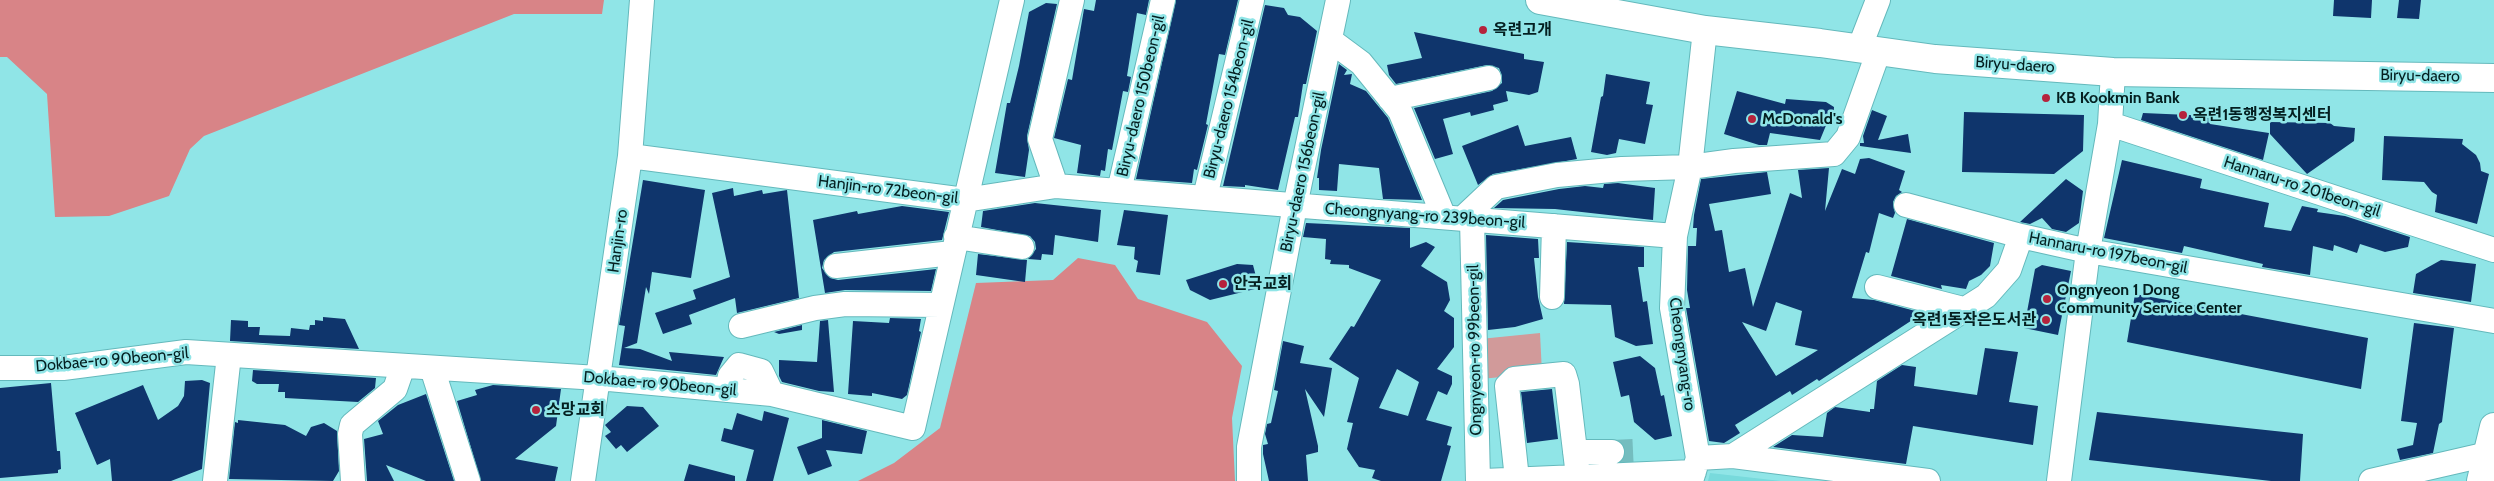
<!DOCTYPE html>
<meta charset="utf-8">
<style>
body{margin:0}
canvas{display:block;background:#90e5e7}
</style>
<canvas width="2494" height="481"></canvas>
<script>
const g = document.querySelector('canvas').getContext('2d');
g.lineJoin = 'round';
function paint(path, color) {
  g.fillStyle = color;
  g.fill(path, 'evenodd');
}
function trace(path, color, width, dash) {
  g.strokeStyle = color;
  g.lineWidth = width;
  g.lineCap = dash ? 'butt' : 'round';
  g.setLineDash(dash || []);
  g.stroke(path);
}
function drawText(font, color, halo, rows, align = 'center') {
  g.font = font + ' Cabin,"Noto Sans KR",sans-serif';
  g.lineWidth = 5;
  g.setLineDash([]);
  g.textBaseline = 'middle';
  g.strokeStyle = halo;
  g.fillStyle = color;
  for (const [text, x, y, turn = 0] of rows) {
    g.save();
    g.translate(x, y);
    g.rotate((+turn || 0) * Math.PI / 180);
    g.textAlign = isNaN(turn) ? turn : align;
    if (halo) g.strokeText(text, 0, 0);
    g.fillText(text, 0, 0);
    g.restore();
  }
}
const built = new Path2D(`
 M1710,473l71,8h-73z`);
const green = new Path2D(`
 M1540,333l2,40 -61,6 -1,-40z`);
const forest = new Path2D(`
 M0,0h604l-2,14h-88l-310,122 -14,13 -21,47 -60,20 -54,1 -8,-123 -40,-37h-7z
 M1078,258l37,7 23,34 69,23 35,44 -10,52 3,63h-377l36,-18 46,-35 36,-145 77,-3z`);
const building = new Path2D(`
 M1096,0h53l-3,15 -9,-2 -10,63 4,1 -3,15 -5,-1 -11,59 -4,-1 -3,22 -4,-1 -1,6 -23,-3 4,-28 -27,-7 14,-59 4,1 12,-71 10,2z
 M1176,0h62l-13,55 -6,-1 -13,70 2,1 -11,45 -3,-1 -2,14 -56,-4z
 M2334,0h38l-1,18 -38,-2z
 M2399,0h22l-2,19 -22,-1z
 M1046,3l11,1 -30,132 2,14 -4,27 -30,-4 12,-70h3l9,-37 10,-54z
 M1265,5l19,3 4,7 12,2 17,14 -11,53h-3l-5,33h-3l-17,73 -33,-5v2l-22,-1z
 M1414,32l110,22v5l20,3 -6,30 -9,3 -23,-4 2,10 -15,4 1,5 -23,6 -1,-4 -27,7 10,35 -18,5 -21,-51 78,-17 10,-8v-7l-3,-8 -12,-3 -91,19 -7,-9 -2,-10 35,-7z
 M1339,64l8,6 -3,5 8,-1 -2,10 16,7 22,27 34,82 -39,-1 -4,-31 -40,-4 -2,27 -18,-1v-12h-2l4,-28z
 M1606,74l44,8 -4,22 7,1 -8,39 -26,-5 -3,14 -9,2 -16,-3 10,-55 2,-1z
 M1737,91l48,13 1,-5 40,3 8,5 -1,17 -6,-1 -7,17 -50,-7 -3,12h-8l-35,-11z
 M1872,110l15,6 -9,24 30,-6 3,19 -51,-7v-3h4l-1,-7z
 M1964,112l120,3 -1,36 -29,23 -92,-2z
 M2143,113l69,3 -2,8 59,9 -6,27 -122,-40z
 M2270,122l60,1 4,3 21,2 -1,13 -47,33 -37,-40z
 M1518,125l7,21 46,-9 6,22 -84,15 -15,11 -16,-39z
 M2384,136l79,3 -1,5 14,11 4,8 1,8 8,3 -12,50 -42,-12 2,-17 -5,-3 -8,-10 -42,-2z
 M1869,158l36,13 -6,19 3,2 -6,4 -3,6 2,11 -2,5 -14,-5 -10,40 -3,-1 -14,46 22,2 49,13 -104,68 -2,-2 -25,16 -2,-4 -55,34 5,8 -16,10 -15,-2 -23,-133h4l-3,-18 1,-44h8l1,-18h-4l1,-13 7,-36 66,-7 4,22 -62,10 6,27 7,-1 7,42 16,-4 8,39 37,-114 12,5 -4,-28 31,-2 -4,43 17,-42 13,5 5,-15zM1776,302l26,9 -7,34 23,5 -42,26 -34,-54 24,9z
 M2122,160l80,19 -2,9 69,15 -5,24 27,4 11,-25 16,3 -1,3 28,4 65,21 -2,10 -23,5 -25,-8 -3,9 -23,-8 -1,6 -20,-5 -3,29 -48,-8 1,-3 -79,-18 -2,7 -78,-15z
 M2066,179l17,12 -4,32 -13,9 -14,-3 -10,-11 -12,6 -10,-2z
 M643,180l62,10 -14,88 -39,-6 -3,22 -3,-7 -9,56 -13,5 16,1 32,12 -3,-9 55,5 -8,18 -97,-10 6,-39 -6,-1z
 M1618,183l37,5 -2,32 -98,-11 -61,-1 9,-8 56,-11 26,-3 18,2 1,-4z
 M733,188l1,8 28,-6 1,4 24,-4 12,108 -62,15 -2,-15 -46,17 3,9 -29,10 -8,-21 41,-14 -3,-9 37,-13 -18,-84z
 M1035,203l66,7 -3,32 -43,-7 -2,20 -11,-1 -1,6 -13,-1 8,-10 -1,-7 -5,-6 -49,-9 2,-16z
 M902,206l47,6 -7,28 -108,12 -10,8 -2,8 8,10 8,2 98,-11 -5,22 -86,-1 -20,3 -12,-73 44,-9 1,3z
 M1124,210l44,5 -8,60 -24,-3 2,-11 -4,-2 1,-12 -18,-2z
 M1907,219l87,24 -4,23 -9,9 -12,6 -3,8 -25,-4 1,4 -51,-13z
 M1306,223l104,5v20l16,-6 9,5 -14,19 26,16 3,18 -6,11 10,7v29l-17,22 15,7v8l-5,11 -9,-4 -12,29 26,7 -5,18 4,1 -10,35h-60l-9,-3 3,-8 -16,-3 -12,-18 6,-26 -6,-1 12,-44 -30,-19 22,-33 3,1 27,-47 -32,-12v-3l-19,-1 1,-4 -6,-1 1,-20 -23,-2zM1397,369l22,13 -11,34 -29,-8z
 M1486,235l52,4 1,19h-5l4,39 5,22 -28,8 -27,3z
 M1567,242l77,5v20h-6l5,35 4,-1 6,43 -17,2 -21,-9 -4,-32 -47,-1z
 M978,254l49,6 -2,22 -49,-7z
 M2441,260l35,4 -5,38 -58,-9 3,-19z
 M1237,264l16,1 6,23 -49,12 -20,-10 -4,-10z
 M2042,265l29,6 -13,64 -34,-7 11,-59z
 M2135,294l233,44 -7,51 -234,-47z
 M323,317l22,2 14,30 -129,-8 1,-21 17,1v6h12l-1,8 31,1 1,-8 18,2 1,-5h5v-5l8,1z
 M890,318l31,1 -2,12 2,1 -14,63 -5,4 -30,-6v3l-24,-2 5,-73 36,2z
 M828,320l6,72 -15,-1 -37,-9 -3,-6v-16l38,2 3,-41z
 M2414,323l40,5 -12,94 -3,2 -6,29 -33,7 -3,-11 16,-4 4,-22 -16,-2z
 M802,325v5l-23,4 -5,-2z
 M1283,341l21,5 -4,17 32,5 -8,49 -19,-28 13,57v6l-12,3 2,26h-39l-6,-27v-9l5,-1 -3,-10 2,-10 4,-1 7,-32 -4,-1z
 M1985,348l33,4 -9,50 29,4 -5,39 -120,-19 -7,38 -133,-17 19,-12 31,2 4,-24 8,-6 35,5v-3h4l3,-28 25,-16 14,2 -2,19 63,9z
 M1640,356l15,12 6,28 3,-1 8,41 -17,4 -21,-18 -5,-27 -8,2 -8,-35z
 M253,370l123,8 -1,10 -17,14 -73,-4v-6h-7l1,-8h-22l-5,-3z
 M202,380l8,3 -8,86 -31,12h-59l-2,-22 -13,6 -22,-52 68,-28 15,35 20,-14 6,-10 1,-15z
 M51,383l6,68h3l1,18 -3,1v3l-58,5v-90z
 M493,385l68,4 -5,37 -41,33 43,8 -3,14h-74l-24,-80 20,-6 -2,-5z
 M1552,389l6,50 -31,4 -6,-51z
 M426,394l28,87h-28l-40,-16 8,16h-27l-3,-42 19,-5 -5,-13 20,-16z
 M627,406l16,1 16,19 -32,26 -6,-7 -5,4 -11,-13 6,-4 -6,-7z
 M764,411l25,7 -16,63h-27l8,-31 -33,-9 3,-13 8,2 5,-17 25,8z
 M2097,412l206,22 -3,47h-29l-182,-21z
 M238,420l47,5 21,11 5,-9 13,-4 13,8 2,40 -6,10 -104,-2 6,-57 3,1z
 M822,420l45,11 -5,23 -36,-4 6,16 -24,9 -11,-28 25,-9z
 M689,464l46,12v5h-51z`);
const minorTunnel = new Path2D(`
 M1612,452l21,-1`);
const minor = new Path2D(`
 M1330,40l31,23 39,48 44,106
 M1859,49l19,-49
 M1390,99l99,-21
 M2110,124l384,126
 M630,156l335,44 91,-14 619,50
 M1056,186l-16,-47 32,-139
 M1119,191l44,-191
 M1205,197l47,-197
 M1906,205l115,31
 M1463,218l33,-31 61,-12 65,-6 68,-2 44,-6 100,-7 14,-17 30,-84
 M1472,219l6,262
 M956,237l66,10
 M836,266l116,-13
 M1877,287l90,23
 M1552,297l2,-71
 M741,326l74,-18 30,-4 96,1
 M0,368h63l123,-16 412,26 174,16 141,34 99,-428
 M432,368l36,113
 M727,390l3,-14 9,-11 22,6 11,23
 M1575,452h37
 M1733,456l253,-160 23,-26 12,-34 67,15 406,70
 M1698,458l35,-2 195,25
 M1517,479l-10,-93 7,-7 50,-5 3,10 11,92
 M215,481l14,-126
 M353,481l-3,-47 2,-9 43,-36 8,-23
 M583,481l47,-325 12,-156
 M1249,481v-34l46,-241 43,-206
 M1484,481l210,-9
 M1691,481l7,-23 -26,-150 3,-72 15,-69 15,-137
 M2059,481l29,-230 22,-127 3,-52
 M2371,481l117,-27 6,1`);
const major = new Path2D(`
 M1540,0l165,30 115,13 115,16 178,13 381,6
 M2481,481l13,-54`);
const markers = [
 [1483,30,5,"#b5233c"],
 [2046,98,5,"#b5233c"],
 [2183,115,5,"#b5233c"],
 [1752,119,5,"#b5233c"],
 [1223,284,5,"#b5233c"],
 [2047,299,5,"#b5233c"],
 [2046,320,5,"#b5233c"],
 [536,410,5,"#b5233c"]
];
const poiNames = [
 ["옥련고개",1493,30],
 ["KB Kookmin Bank",2056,98],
 ["옥련1동행정복지센터",2193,115],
 ["McDonald's",1762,119],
 ["안국교회",1233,284],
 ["Ongnyeon 1 Dong",2057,290],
 ["Community Service Center",2057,308],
 ["옥련1동작은도서관",2036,320,"right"],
 ["소망교회",546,410]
];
const streetNames = [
 ["Biryu-daero",2015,65,4],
 ["Biryu-daero",2420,76,1],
 ["Biryu-daero 150beon-gil",1141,96,-77],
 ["Biryu-daero 154beon-gil",1229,99,-76],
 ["Biryu-daero 156beon-gil",1303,172,-78],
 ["Hannaru-ro 201beon-gil",2302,187,18],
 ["Hanjin-ro 72beon-gil",888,190,7],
 ["Cheongnyang-ro 239beon-gil",1425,216,4],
 ["Hanjin-ro",618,241,-82],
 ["Hannaru-ro 197beon-gil",2108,253,11],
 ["Ongnyeon-ro 99beon-gil",1475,350,-91],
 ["Cheongnyang-ro",1682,354,82],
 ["Dokbae-ro 90beon-gil",112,360,-5],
 ["Dokbae-ro 90beon-gil",660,384,5]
];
paint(built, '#78dadc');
paint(green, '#d19a9a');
paint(forest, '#d88487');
paint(building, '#0f356c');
trace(minorTunnel, '#74bdbf', 24, [24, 12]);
trace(minor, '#64b9bc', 26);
trace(major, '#64b9bc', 30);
trace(minor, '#fff', 24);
trace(major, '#fff', 28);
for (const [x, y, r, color] of markers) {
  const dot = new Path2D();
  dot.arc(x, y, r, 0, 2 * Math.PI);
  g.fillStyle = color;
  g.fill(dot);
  trace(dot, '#90e5e7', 2);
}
drawText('bold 16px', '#041f20', '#90e5e7', poiNames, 'left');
drawText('16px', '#041f20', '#90e5e7', streetNames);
</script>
